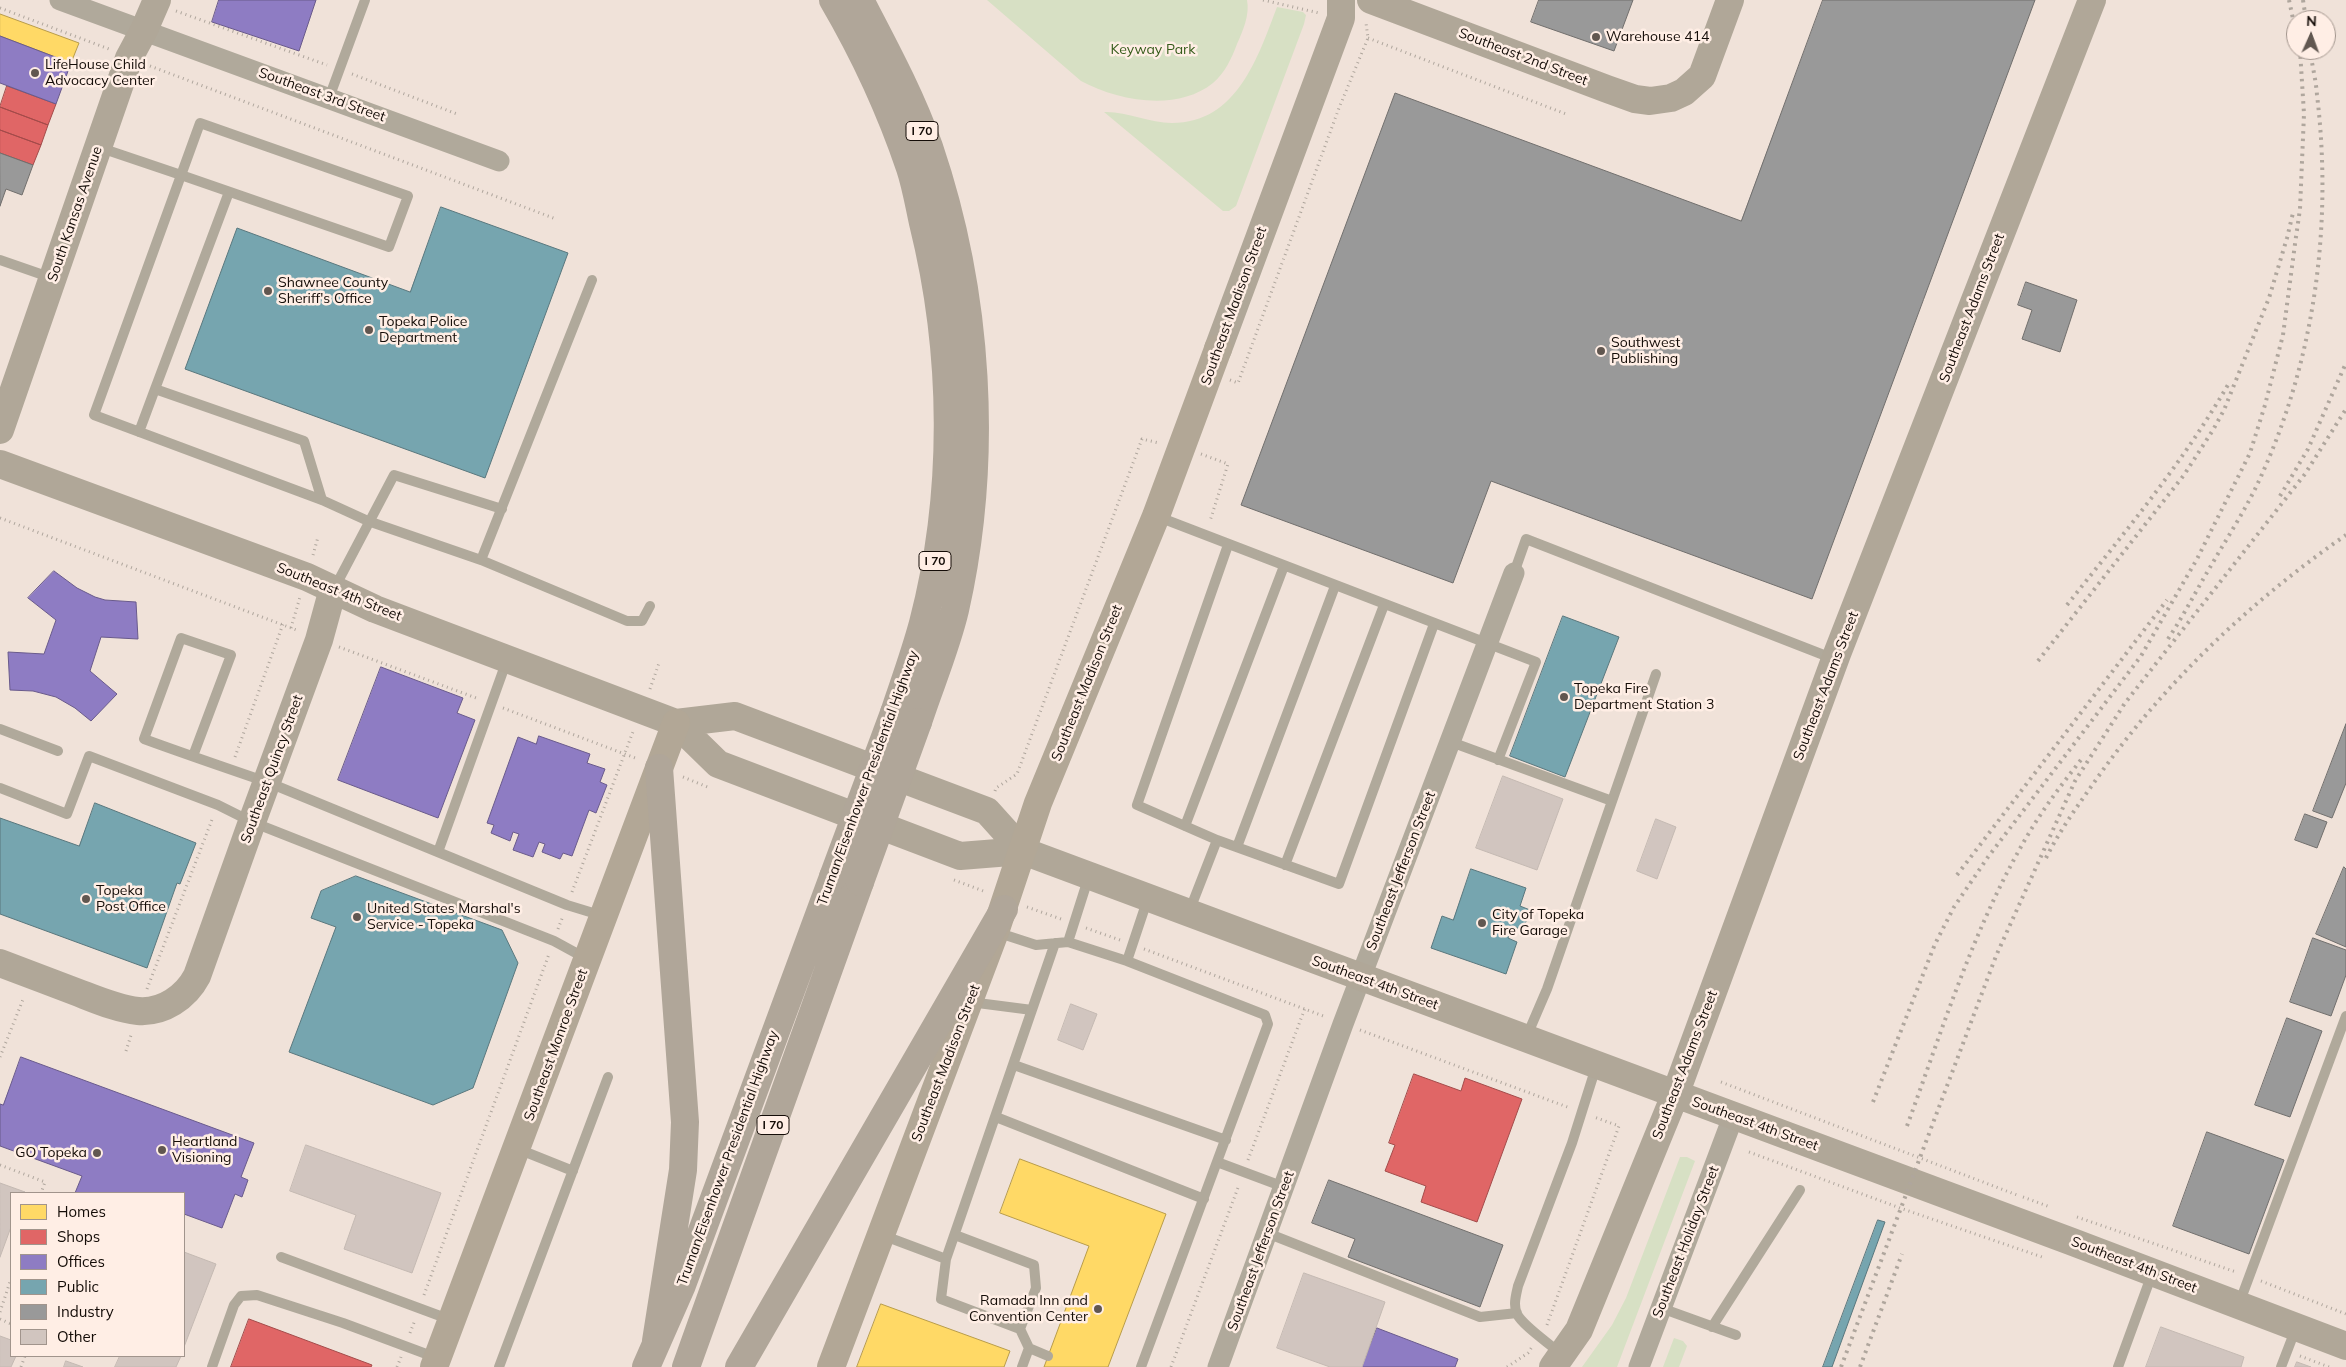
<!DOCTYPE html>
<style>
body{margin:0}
#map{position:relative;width:2346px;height:1367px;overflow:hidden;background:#f0e2d9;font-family:Mulish,sans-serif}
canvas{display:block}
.legend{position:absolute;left:10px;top:1192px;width:175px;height:165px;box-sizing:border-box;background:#ffeee5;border:1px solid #a1948c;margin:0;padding:6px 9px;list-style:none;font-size:15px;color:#140c07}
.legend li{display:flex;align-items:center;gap:10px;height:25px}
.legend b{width:25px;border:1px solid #a1948c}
.north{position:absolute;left:2286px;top:10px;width:50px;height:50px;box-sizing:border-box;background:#ffeee5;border:1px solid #a1948c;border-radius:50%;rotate:2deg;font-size:14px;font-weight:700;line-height:20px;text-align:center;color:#140c07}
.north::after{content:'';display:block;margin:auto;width:18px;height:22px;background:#615750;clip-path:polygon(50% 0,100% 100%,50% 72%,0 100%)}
</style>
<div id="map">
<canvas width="2346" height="1367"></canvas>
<ul class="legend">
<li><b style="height:14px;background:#ffd966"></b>Homes</li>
<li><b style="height:14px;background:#e06666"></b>Shops</li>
<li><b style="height:14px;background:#8e7cc3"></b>Offices</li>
<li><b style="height:14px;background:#76a5af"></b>Public</li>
<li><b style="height:14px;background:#999"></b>Industry</li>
<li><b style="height:14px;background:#d1c5bf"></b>Other</li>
</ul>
<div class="north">N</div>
</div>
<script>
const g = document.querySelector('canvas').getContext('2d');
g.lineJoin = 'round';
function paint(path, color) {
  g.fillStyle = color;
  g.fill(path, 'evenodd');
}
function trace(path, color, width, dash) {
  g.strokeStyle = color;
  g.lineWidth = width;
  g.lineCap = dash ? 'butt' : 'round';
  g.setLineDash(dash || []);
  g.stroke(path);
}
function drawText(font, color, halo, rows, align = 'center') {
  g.font = font + ' Mulish,sans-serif';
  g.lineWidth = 5;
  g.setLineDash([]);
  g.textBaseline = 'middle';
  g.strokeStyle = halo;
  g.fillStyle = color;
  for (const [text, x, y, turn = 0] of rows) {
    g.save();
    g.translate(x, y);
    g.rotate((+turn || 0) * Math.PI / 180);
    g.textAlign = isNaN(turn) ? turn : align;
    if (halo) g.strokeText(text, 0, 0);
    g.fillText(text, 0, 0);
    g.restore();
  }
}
const green = new Path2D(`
 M987,0h260c3,14 -4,31 -10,44 -5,14 -13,30 -24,39 -36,29 -95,18 -132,-2z
 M1277,7l26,5 3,3 -2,9 -68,182 -7,5h-6l-119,-99c22,-1 45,11 68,11 65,0 86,-66 105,-116z
 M1680,1157h7l8,4 -78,206h-35l30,-42 14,-27z
 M1674,1338l9,3 4,5 -8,21h-16z`);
const homes = new Path2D(`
 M0,14l79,29 -8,20 -71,-27z
 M1020,1159l146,55 -58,153h-64l45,-121 -89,-33z
 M881,1304l129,47 -6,16h-147z`);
const shops = new Path2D(`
 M7,86l49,18 -8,21 -48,-18z
 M0,107l48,18 -7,20 -41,-15z
 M0,130l41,15 -8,20 -33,-12z
 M1414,1074l47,17 4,-13 57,21 -45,123 -56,-20 5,-16 -41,-15 10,-26 -6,-2z
 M249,1319l123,46 -1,2h-140z`);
const offices = new Path2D(`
 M219,0h97l-17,51 -87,-29z
 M0,36l71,27 -15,41 -56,-21z
 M54,571l23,17 18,9 10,3 31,2 2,37 -37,-2 -11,34 27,23 -26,27 -16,-13 -19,-11 -23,-6 -23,-1 -2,-38 36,2 12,-34 -28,-22z
 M381,667l82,31 -6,15 18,7 -37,98 -100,-38z
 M539,736l51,18 -3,9 18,6 -5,13 7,3 -11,28 -7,-3 -17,46 -9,-3 -3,6 -18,-7 3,-8 -6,-2 -6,15 -20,-7 6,-16 -6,-2 -3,9 -19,-8 3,-8 -7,-2 31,-86 18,7z
 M21,1057l233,86 -13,34 7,3 -6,17 -7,-3 -13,34 -38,-14v-21h-109l7,-17 -82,-30v-42l3,1z
 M1377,1328l81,31 -3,8h-93z`);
const public = new Path2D(`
 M441,207l127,46 -83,225 -300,-109 52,-141 173,64z
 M1563,616l56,21 -54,140 -55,-21z
 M95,803l101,40 -16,41 -3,-1 -30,85 -147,-54v-96l79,28z
 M1471,869l55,19 -6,18 10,4 -7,20 -11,-4 -4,12 9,4 -11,32 -75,-26 11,-32 11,4z
 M356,876l146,54 16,33 -45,125 -40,17 -144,-53 47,-125 -25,-9 10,-27z
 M1878,1220l7,2 -53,145h-9z`);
const industry = new Path2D(`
 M1539,0h94l-19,51 -83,-29z
 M1823,0h212l-223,599 -321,-118 -38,102 -212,-78 154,-412 346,128z
 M0,153l33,12 -11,30 -16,-6 -6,17z
 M2026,282l51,18 -17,52 -38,-13 10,-29 -14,-5z
 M2346,724v59l-14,35 -19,-7z
 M2305,814l22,8 -10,26 -22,-8z
 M2344,867l2,2v78l-30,-13z
 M2313,938l33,12v25l-15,41 -41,-14z
 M2287,1018l35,13 -32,86 -35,-12z
 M2207,1132l77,28 -35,94 -76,-28z
 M1329,1180l174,65 -23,62 -132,-50 7,-18 -43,-16z`);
const building = new Path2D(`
 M1503,776l60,23 -26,71 -61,-22z
 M1656,819l20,8 -19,52 -20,-8z
 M1071,1004l26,10 -14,36 -25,-10z
 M306,1145l135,48 -29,80 -68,-24 12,-34 -66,-24z
 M0,1183l25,9 -14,1v34l-11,30z
 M184,1252l32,12 -32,83z
 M1304,1273l81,29 -23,65h-32l-53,-19z
 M2161,1327l83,30 -3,10h-95z
 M0,1336l11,4v16h5l-5,11h-11z
 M120,1356h61l-5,11h-61z
 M66,1361l17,6h-19z
 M2297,1362l14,5h-16z`);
const path = new Path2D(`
 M1263,0l56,13
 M0,8l109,41
 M176,11l151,54
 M1368,38l198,76
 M150,66l406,153
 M352,74l105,40
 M1230,380l8,3 101,-275 29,-70 -2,-15
 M1201,454l27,10 -18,57
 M0,518l299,113
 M313,555l5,-18
 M291,628l9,-31
 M339,647l140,52
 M650,689l9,-26
 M503,708l135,51
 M235,757l48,-133
 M683,777l27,11
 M995,791l1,-3 21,-14 125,-335 17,4
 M954,880l32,12
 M572,892l62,-163
 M1027,907l34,12
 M1086,928l34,12
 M558,929l5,-13
 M1144,949l182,68
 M147,989l66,-172
 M1360,1030l210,78
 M126,1051l6,-19
 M0,1057l24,-60
 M1721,1082l296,113
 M1749,1152l151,56 142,49
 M1248,1160l57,-152
 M0,1165l45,17 -4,11
 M2023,1197l27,10
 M2077,1217l159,55
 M2261,1281l85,33
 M424,1295l125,-341
 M0,1312l11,-33
 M0,1319l11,5
 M1547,1325l72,-199 -25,-9
 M410,1333l5,-13
 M2300,1356l29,11
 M21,1367l4,-11
 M397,1367l4,-10
 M1171,1367l68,-182
 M1507,1367l21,-14 4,-6`);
const lane = new Path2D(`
 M329,98l36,-98
 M98,147l83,28 208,72 19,-51 -208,-73 -106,292 228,85 46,21 113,39 146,61h15l8,-15
 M229,192l-74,197 149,52 18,59
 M0,260l52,18
 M139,432l16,-43
 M1156,516l380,146 -38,98
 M481,560l111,-280
 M1514,573l12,-34 308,120
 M334,589l60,-114 108,34
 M0,729l58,22
 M1451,742l161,59
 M193,756l38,-101 -50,-17 -37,101c41,15 82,29 123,43l300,123 36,11
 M0,788l67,26 22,-58 129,49 34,17 302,119 33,18
 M1185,826l99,-260
 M1217,840l122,44 95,-260
 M1237,847l98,-261
 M438,852l69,-192
 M1285,865l99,-260
 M1189,912l28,-72 -80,-35 91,-260
 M996,932l40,13 32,-3 59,19 138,54 3,9 -127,343
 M1068,942l21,-66
 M1127,961l21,-63
 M970,1002l62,8
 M1526,1038l21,-49 109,-315
 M1014,1065l212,75
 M996,1117l208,82
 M518,1149l55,22
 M1217,1162l67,25
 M1267,1233l213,84 37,-4
 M882,1235l64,24 109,-316
 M955,1235l79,30 2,23 -16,41
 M281,1257l170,63
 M946,1259l-5,40 79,30 9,19 19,8
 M2239,1304l107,-288
 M1661,1308l75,27
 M1712,1327l88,-137
 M1561,1354c-11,-10 -38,-28 -44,-40 -4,-9 -1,-19 1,-28l54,-143 24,-76
 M212,1367l22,-62 7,-9 16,-1 86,28 94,35
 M499,1367l109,-290
 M1022,1367l7,-19
 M2118,1367l34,-93
 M2281,1367l15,-39`);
const street = new Path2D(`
 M60,0l439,161
 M1218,1367l125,-343 171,-451
 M1639,1367l94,-250`);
const secondary = new Path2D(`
 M1371,0l236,89 28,10 15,2 21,-3 13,-6 18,-16 28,-76
 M1218,349l123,-331v-18
 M0,430l129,-372 15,-28 13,-30
 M0,464l307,113 68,32 301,114 42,41 242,92 63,-5 1047,390 276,105
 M676,723l59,-7 252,95 36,40
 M0,963c26,10 53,20 79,30 18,7 39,16 59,18 25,2 48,-14 59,-35l55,-154 67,-182 14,-51
 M1553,1367l26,-37 96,-235 162,-441 255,-654`);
const primary = new Path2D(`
 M434,1367l242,-644
 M831,1367l164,-435 43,-129 118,-287 62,-167`);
const highway = new Path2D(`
 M833,0c31,53 57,109 77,168 6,18 9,37 13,55 32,129 34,270 0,400 -8,30 -19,60 -29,90
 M860,0c25,48 51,96 69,147 50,147 60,312 26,463 -9,38 -25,75 -37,112
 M656,1341l27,-171 2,-48 -26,-354
 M646,1367l36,-82 151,-408
 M686,1367l174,-485
 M739,1367l265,-458`);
const rail = new Path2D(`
 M2289,0l7,33
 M2303,0l3,20
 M2280,496l28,-47 38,-86
 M2067,605c57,-72 116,-142 162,-222
 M2168,639c16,-24 29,-50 44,-75 15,-26 32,-52 45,-79 57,-121 76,-257 60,-390 -1,-15 -5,-30 -7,-45
 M2038,661l146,-186 29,-45 11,-20 45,-112 18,-60 6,-25
 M2046,858c13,-26 30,-50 47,-74 68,-98 155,-181 253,-249
 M1957,875l210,-275
 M1873,1102l62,-158 19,-37 34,-50 153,-201 56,-97 53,-106 15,-48 18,-70 12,-91 5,-35 4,-95 -4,-64
 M1907,1126c37,-101 69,-206 125,-298 16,-26 34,-49 52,-72
 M1841,1367l155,-411 79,-175 50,-78 180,-229 41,-65
 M1860,1367l42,-113`);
const highwayBridge = new Path2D(`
 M833,877l61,-164
 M860,882l58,-160`);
const markers = [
 [1596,37,5,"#615750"],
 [35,73,5,"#615750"],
 [268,291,5,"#615750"],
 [369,330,5,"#615750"],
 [1601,351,5,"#615750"],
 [1564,697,5,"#615750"],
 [86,899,5,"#615750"],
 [357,917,5,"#615750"],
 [1482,923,5,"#615750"],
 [162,1150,5,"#615750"],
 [97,1153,5,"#615750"],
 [1098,1309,5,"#615750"]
];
const shields = [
 [922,131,32],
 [935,561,32],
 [773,1125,32]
];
const shieldNames = [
 ["I 70",922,131],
 ["I 70",935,561],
 ["I 70",773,1125]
];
const poiNames = [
 ["Warehouse 414",1606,37],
 ["LifeHouse Child",45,65],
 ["Advocacy Center",45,81],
 ["Shawnee County",278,283],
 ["Sheriff's Office",278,299],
 ["Topeka Police",379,322],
 ["Department",379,338],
 ["Southwest",1611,343],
 ["Publishing",1611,359],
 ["Topeka Fire",1574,689],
 ["Department Station 3",1574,705],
 ["Topeka",96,891],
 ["Post Office",96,907],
 ["United States Marshal's",367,909],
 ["Service - Topeka",367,925],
 ["City of Topeka",1492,915],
 ["Fire Garage",1492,931],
 ["Heartland",172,1142],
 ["Visioning",172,1158],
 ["GO Topeka",87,1153,"right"],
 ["Ramada Inn and",1088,1301,"right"],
 ["Convention Center",1088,1317,"right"]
];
const parkNames = [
 ["Keyway Park",1153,50]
];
const streetNames = [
 ["Southeast 2nd Street",1523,57,21],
 ["Southeast 3rd Street",322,95,20],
 ["South Kansas Avenue",75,214,-71],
 ["Southeast Madison Street",1234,306,-70],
 ["Southeast Adams Street",1972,308,-69],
 ["Southeast 4th Street",339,592,22],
 ["Southeast Madison Street",1087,683,-68],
 ["Southeast Adams Street",1826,686,-69],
 ["Southeast Quincy Street",272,769,-70],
 ["Truman/Eisenhower Presidential Highway",868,778,-70],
 ["Southeast Jefferson Street",1401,871,-69],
 ["Southeast 4th Street",1375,983,20],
 ["Southeast Monroe Street",556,1045,-70],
 ["Southeast Madison Street",946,1063,-69],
 ["Southeast Adams Street",1685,1065,-69],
 ["Southeast 4th Street",1755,1124,20],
 ["Truman/Eisenhower Presidential Highway",728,1158,-70],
 ["Southeast Holiday Street",1686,1242,-69],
 ["Southeast Jefferson Street",1261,1251,-70],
 ["Southeast 4th Street",2134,1265,21]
];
paint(green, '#d7e0c4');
paint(homes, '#ffd966');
trace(homes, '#b89c4a', 1);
paint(shops, '#e06666');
trace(shops, '#a34b4a', 1);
paint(offices, '#8e7cc3');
trace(offices, '#695a8b', 1);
paint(public, '#76a5af');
trace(public, '#59777d', 1);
paint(industry, '#999');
trace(industry, '#716f6d', 1);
paint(building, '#d1c5bf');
trace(building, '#c4b9b2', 1);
trace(path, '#afa69d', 3, [1, 4]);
trace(lane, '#b0a99b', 10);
trace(street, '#b0a99b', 21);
trace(secondary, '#b0a798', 28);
trace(primary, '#b2a796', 28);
trace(highway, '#b0a699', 28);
trace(rail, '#afa69d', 4, [2.5, 5]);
trace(highwayBridge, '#b0a699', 28);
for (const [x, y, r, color] of markers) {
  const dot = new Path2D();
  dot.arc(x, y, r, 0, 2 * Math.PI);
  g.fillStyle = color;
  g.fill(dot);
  trace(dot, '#ffeee5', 2);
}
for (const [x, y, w] of shields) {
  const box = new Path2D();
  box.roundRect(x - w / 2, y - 9.5, w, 19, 4);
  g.fillStyle = '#ffeee5';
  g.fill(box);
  trace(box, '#140c07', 1);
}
drawText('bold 12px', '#140c07', null, shieldNames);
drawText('14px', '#140c07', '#ffeee5', poiNames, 'left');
drawText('14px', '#365c1b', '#ffeee5', parkNames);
drawText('14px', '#140c07', '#ffeee5', streetNames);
</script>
